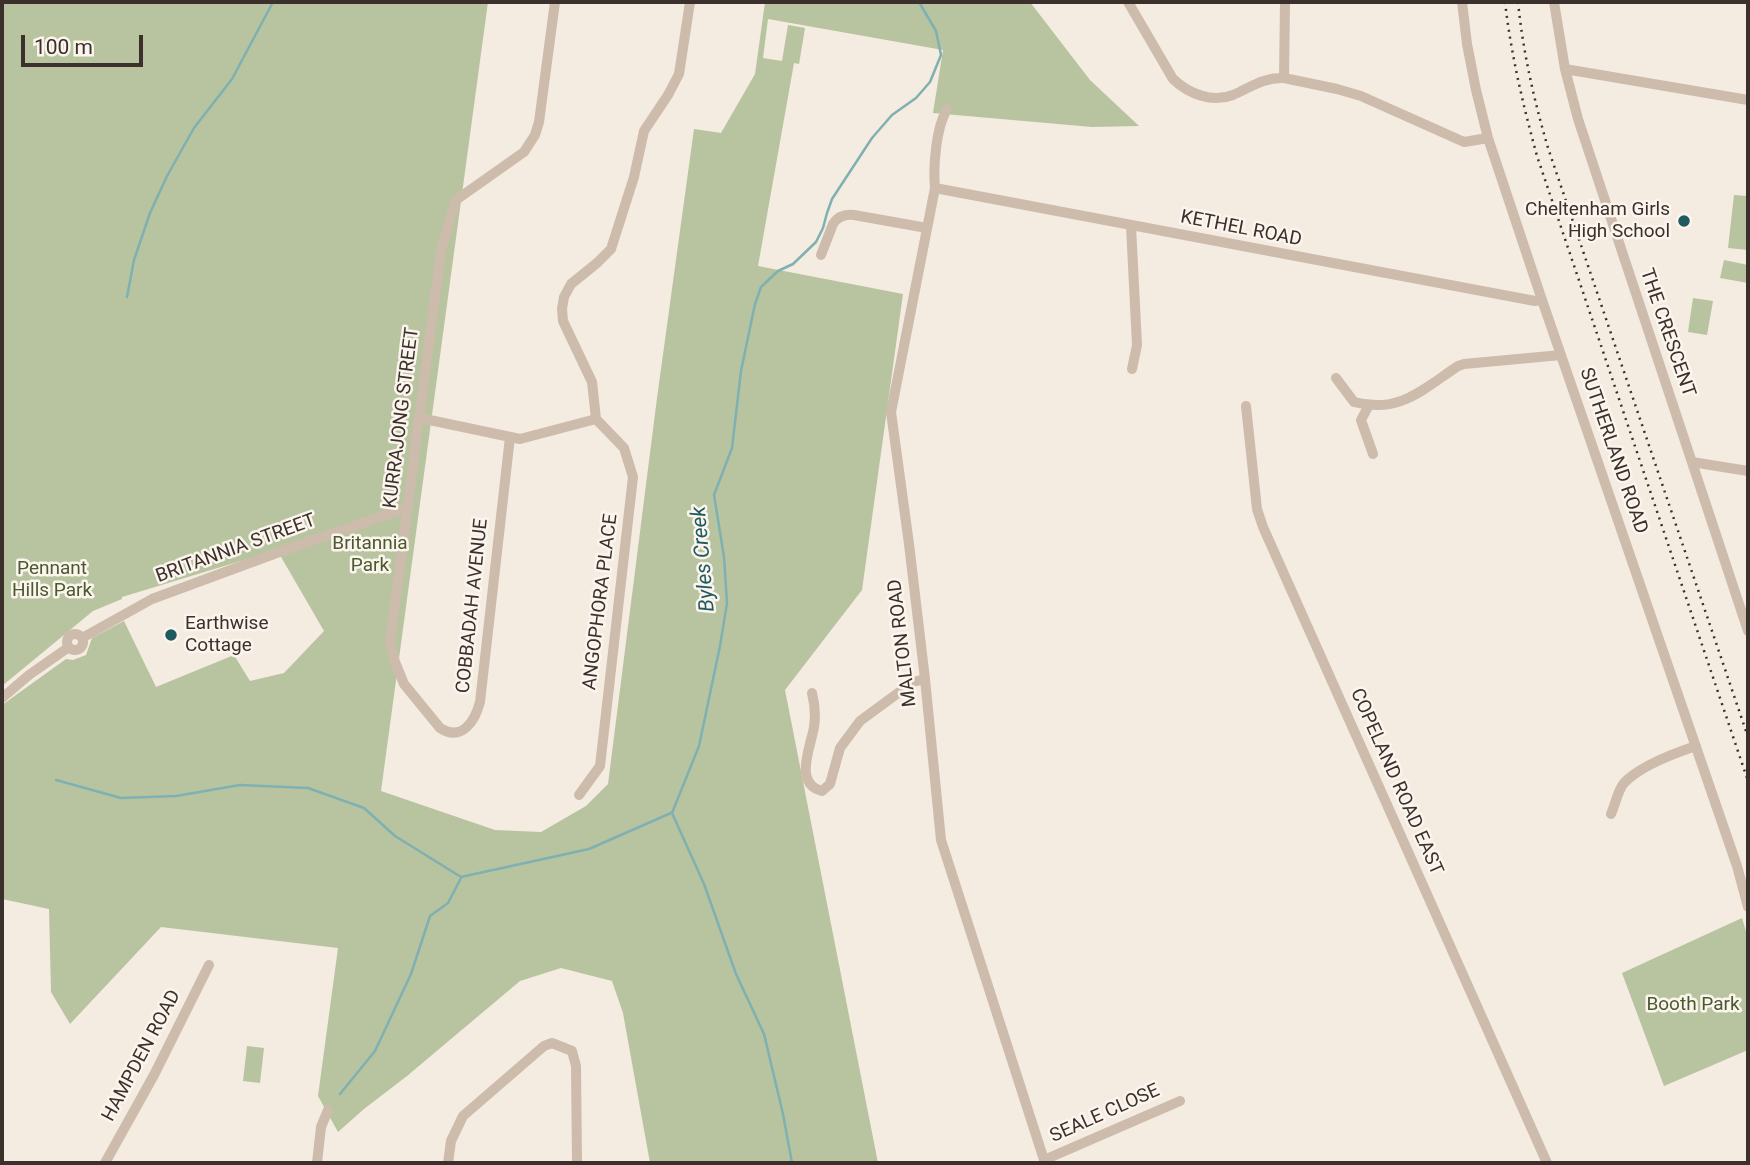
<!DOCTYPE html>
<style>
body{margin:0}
#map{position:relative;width:1750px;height:1165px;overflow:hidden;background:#f4ebe1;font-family:Roboto,sans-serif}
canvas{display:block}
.frame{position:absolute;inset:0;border:4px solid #3b302b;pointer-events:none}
.scale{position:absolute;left:21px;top:35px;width:122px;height:32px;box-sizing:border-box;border:4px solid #3b302b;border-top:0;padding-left:9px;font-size:21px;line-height:24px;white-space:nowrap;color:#3b302b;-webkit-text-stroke:5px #fbf5ee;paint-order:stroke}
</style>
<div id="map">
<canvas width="1750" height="1165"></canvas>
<div class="frame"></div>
<div class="scale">100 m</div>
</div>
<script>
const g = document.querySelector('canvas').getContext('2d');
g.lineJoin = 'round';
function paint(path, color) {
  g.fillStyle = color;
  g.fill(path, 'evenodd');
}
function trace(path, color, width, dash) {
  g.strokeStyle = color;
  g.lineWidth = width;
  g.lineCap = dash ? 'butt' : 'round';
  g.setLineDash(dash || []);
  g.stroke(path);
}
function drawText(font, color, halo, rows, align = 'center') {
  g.font = font + ' Roboto,sans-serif';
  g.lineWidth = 5;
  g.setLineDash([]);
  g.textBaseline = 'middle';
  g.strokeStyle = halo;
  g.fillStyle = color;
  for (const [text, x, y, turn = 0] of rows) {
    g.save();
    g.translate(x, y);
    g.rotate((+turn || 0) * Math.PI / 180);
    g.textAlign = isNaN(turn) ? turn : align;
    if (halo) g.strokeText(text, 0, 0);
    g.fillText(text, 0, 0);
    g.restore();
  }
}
const green = new Path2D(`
 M2,2h486l-107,789 114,39 46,2 45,-26 22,-22 49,-386 37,-269 27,4 34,-59 10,-72h265l60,78 49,46 -47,1 -159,-14 10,-63 -175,-31 -5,39 19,3 6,-36 17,3 -6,36 -5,-1 -36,203 145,28 -41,296 -77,100 93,473h-228l-27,-150 -11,-32 -51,-13 -41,13 -113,95 -43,33 -26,23 -20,-36 20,-148 -177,-21 -91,97 -19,-32 -2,-83 -47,-10v-194l64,-46 7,1 13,-5 6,-17 32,-17 32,66 78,-32 16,26 34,-8 40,-42 -47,-81 -155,47v2l-29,12 -91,75z
 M1734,195l14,1v54l-20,-2z
 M1724,260l24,5v18l-28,-5z
 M1693,298l20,3 -6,34 -19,-3z
 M1742,918l6,20v112l-84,36 -42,-113z
 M247,1046l17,2 -4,35 -17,-2z`);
const stream = new Path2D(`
 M127,297l7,-37 16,-47 17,-37 27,-48 38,-49 41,-77
 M56,780l65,18 55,-2 64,-11 68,3 56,20 31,28 66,41 128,-28 82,-36
 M340,1094l35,-43 36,-77 19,-58 18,-13 13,-25
 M792,1163l-9,-49 -19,-80 -28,-60 -32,-90 -32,-71 27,-67 21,-100 7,-43 -3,-46 -10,-62 18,-47 9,-77 14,-67 6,-17 17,-16 15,-7 23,-22 7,-14 4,-15 5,-14 40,-61 20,-23 24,-17 14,-16 11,-27 -5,-24 -17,-29`);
const minor = new Path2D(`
 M1128,2l45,77c16,15 39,24 60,16 18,-8 31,-18 51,-17
 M1285,2l-1,76 53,11 24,7 103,46 24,-4
 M1462,2l5,42 9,46 12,48 54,162 195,566 11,41
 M1554,2l11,67 13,50 170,512
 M1565,69l183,31
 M947,109c-11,19 -14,57 -12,79l-44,224 18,132 16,135 16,161 104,323
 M935,188l600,113 7,-1
 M1131,226l6,119 -5,24
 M821,255l12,-31c5,-8 12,-10 21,-9l73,13
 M1336,378l18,24c45,12 68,-12 104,-36l6,-2 97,-9
 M1369,405l-8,15 12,34
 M1246,406l11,103 6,18 284,636
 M420,418l100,21 76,-20 -4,-37 -29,-61 -1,-12 2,-12 7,-13 26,-21 14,-14 23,-72 10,-46 24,-36 11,-21 11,-72
 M510,437l-30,265c-5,19 -18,40 -40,26l-36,-44 -9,-22 -5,-20 51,-392 15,-50 68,-48 11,-17 4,-13 16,-120
 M1692,462l56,9
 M67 642a8 8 0 1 1 16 0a8 8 0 1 1-16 0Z
 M82,638l70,-39 141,-52 116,-40
 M812,693c3,12 4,21 2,34 -3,19 -21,57 8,64l8,-7 10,-36 20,-27 53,-39 12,-3
 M2,698l27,-23 40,-28
 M579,795l21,-29 33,-289 -9,-29 -28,-29
 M1611,814c4,-9 7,-24 13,-31 15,-16 51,-30 72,-37
 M1044,1160l136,-59
 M105,1163l49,-88 55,-110
 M317,1163l4,-36 7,-17
 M448,1163l3,-22 12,-25 81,-70 8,-3 20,8 4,15 1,97`);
const rail = new Path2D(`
 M1505,2c6,52 18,103 32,154l211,625
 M1518,2c5,50 16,98 30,146l200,589`);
const markers = [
 [1684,221,7,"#1f5a5e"],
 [171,635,7,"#1f5a5e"]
];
const poiNames = [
 ["Cheltenham Girls",1670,210],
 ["High School",1670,232],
 ["Earthwise",185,624,"left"],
 ["Cottage",185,646,"left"]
];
const streetNames = [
 ["KETHEL ROAD",1241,229,11],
 ["THE CRESCENT",1667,333,71],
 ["KURRAJONG STREET",402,418,-83],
 ["SUTHERLAND ROAD",1613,451,71],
 ["BRITANNIA STREET",236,549,-20],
 ["ANGOPHORA PLACE",601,602,-83],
 ["COBBADAH AVENUE",473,606,-84],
 ["MALTON ROAD",903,643,-97],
 ["COPELAND ROAD EAST",1396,782,66],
 ["HAMPDEN ROAD",142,1056,-62],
 ["SEALE CLOSE",1105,1114,-24]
];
const parkNames = [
 ["Britannia",370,544],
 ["Park",370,566],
 ["Pennant",52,569],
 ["Hills Park",52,591],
 ["Booth Park",1693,1005]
];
const waterNames = [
 ["Byles Creek",704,559,-95]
];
paint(green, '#b8c4a0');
trace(stream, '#7fb0b2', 2.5);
trace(minor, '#cdbbac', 10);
trace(rail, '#3b302b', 2.5, [2, 5]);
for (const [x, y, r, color] of markers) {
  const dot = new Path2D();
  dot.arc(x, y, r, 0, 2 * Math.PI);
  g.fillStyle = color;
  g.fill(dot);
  trace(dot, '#fbf5ee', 2.5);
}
drawText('19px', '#3b302b', '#fbf5ee', poiNames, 'right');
drawText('19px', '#3b302b', '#fbf5ee', streetNames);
drawText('19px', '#4a5a2e', '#fbf5ee', parkNames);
drawText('italic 21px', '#1f5a5e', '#fbf5ee', waterNames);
</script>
